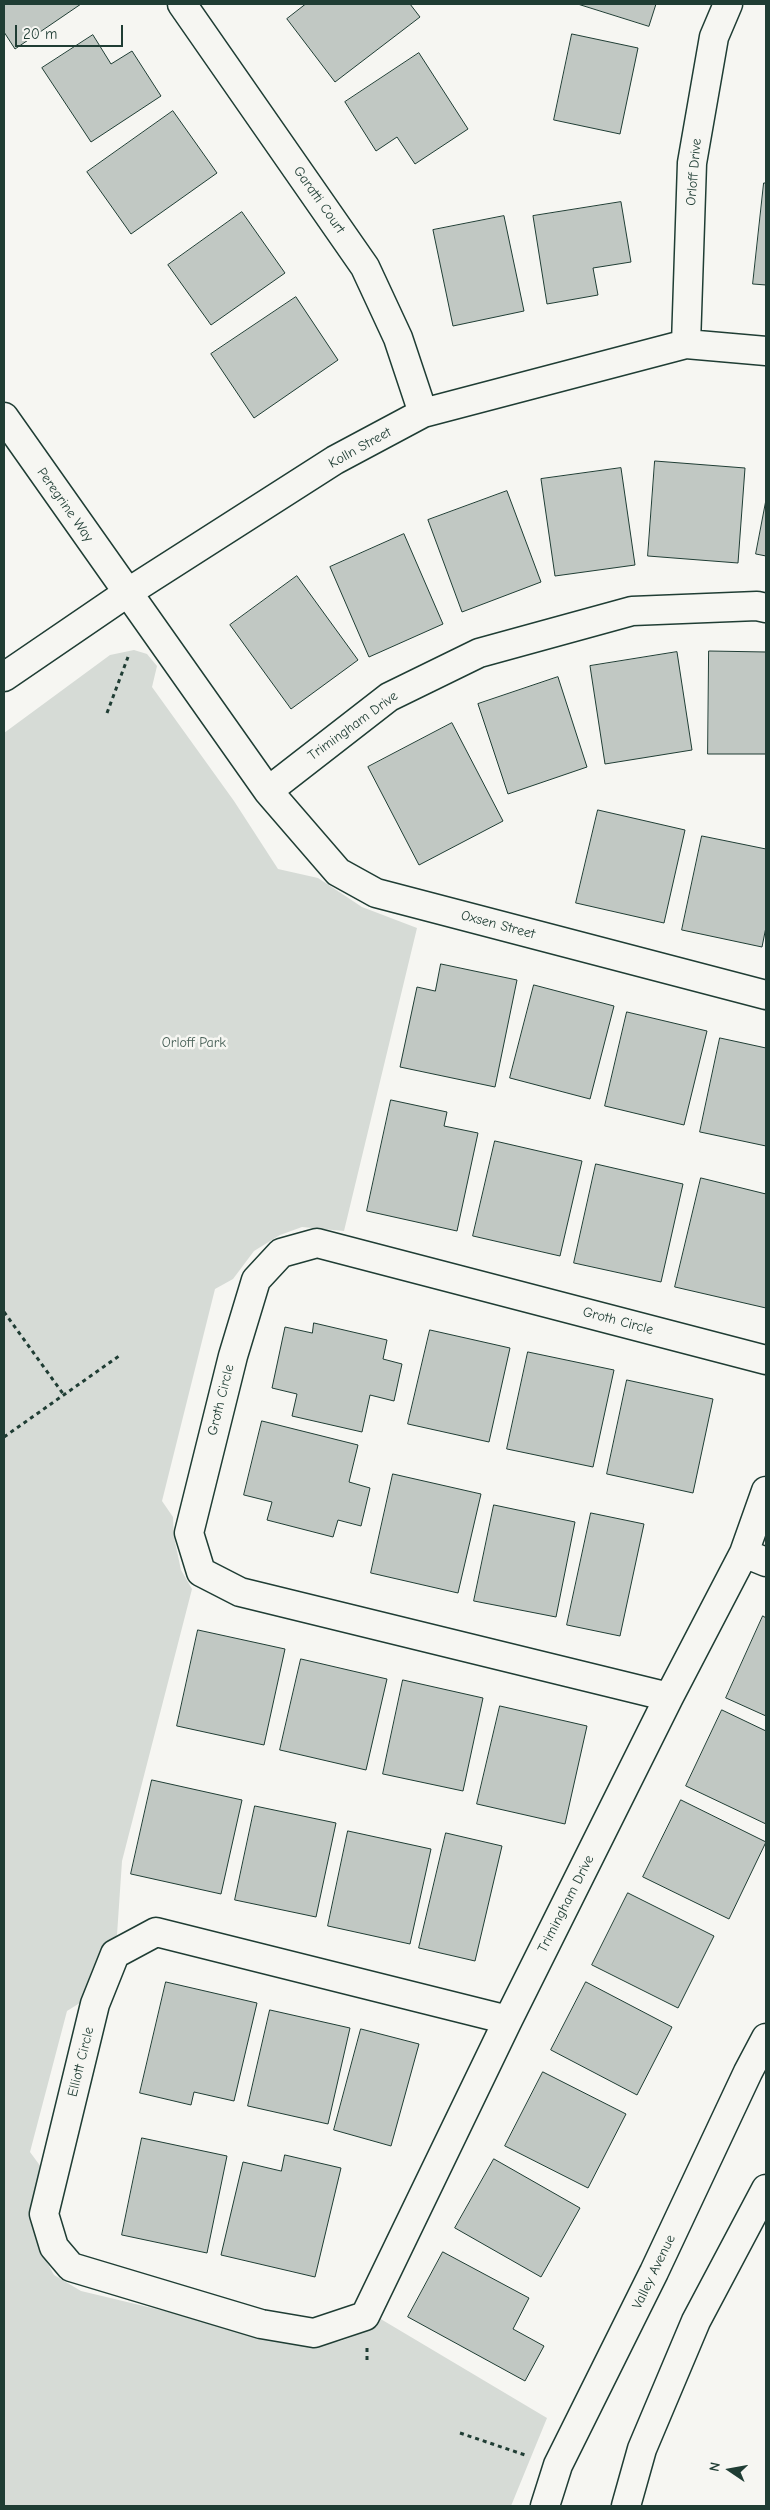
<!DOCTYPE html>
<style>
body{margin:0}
#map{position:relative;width:770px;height:2510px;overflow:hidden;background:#f6f6f2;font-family:"Comic Neue",sans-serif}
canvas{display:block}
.frame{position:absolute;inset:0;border:5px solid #1f3d34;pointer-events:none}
.north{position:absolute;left:705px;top:2445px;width:50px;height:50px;-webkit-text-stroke:4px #f6f6f2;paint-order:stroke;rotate:282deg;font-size:14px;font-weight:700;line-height:20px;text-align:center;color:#1f3d34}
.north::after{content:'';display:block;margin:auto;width:18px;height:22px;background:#1f3d34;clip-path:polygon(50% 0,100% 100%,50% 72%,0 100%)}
.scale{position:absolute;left:15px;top:25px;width:108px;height:22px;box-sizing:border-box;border:2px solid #1f3d34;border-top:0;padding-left:6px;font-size:15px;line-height:18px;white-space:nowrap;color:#1f3d34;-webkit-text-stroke:4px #f6f6f2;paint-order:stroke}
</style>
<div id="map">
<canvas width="770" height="2510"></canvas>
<div class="frame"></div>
<div class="north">N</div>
<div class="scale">20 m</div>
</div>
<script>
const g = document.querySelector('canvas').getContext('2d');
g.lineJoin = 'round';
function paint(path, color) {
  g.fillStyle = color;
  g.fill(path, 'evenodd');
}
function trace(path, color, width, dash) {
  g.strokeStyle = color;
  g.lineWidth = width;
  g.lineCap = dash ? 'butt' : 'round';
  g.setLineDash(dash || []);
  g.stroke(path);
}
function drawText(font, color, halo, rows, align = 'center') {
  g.font = font + ' "Comic Neue",sans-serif';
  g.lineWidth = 5;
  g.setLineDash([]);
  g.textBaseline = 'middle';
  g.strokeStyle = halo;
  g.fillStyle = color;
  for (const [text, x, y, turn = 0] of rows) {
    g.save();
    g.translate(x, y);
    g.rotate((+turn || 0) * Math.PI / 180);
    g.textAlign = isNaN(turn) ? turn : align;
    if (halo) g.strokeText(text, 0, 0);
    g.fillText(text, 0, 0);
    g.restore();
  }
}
const green = new Path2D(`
 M134,650l13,4 10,12 -5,21 82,114 44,68 40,9 44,29 55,21 -73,303 -42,-4 -22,8 -26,16 -21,28 -18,10 -53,212 11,16 1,20 7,33 11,19 -70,272 -5,74c-24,22 -26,37 -34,66l-16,10 -37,141 11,15 -9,35v19l9,30 13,24 27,16 226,54c30,0 51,-7 72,-27l168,100 -36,88h-507v-1773l106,-78z`);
const building = new Path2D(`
 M4,4h77l-66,45 -11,-17z
 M306,4h104l10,13 -85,65 -48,-63z
 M578,4h78l-7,22z
 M572,34l66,14 -18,86 -66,-14z
 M93,35l18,29 21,-13 29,45 -70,46 -49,-74z
 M419,53l49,76 -53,35 -18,-27 -21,14 -31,-49z
 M173,111l44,62 -86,61 -44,-62z
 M764,183h2v102l-13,-1z
 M621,202l10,60 -38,6 5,27 -51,9 -14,-88z
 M242,212l43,61 -74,52 -43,-60z
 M504,216l20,95 -71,15 -20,-96z
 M296,297l42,63 -84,58 -43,-64z
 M655,461l90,7 -7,95 -90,-7z
 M621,468l14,97 -80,11 -14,-97z
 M507,491l34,91 -79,30 -34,-92z
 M766,500v56l-10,-2z
 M404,534l39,90 -74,33 -39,-90z
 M297,576l61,84 -67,49 -61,-84z
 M709,651l57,1v102h-58z
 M677,652l15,98 -87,14 -15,-98z
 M558,677l29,90 -79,27 -30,-90z
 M452,723l51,98 -84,44 -51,-98z
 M598,810l87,20 -21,93 -88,-20z
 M702,836l64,13v78l-4,20 -80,-17z
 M441,964l76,16 -22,107 -95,-20 17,-80 18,4z
 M534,985l80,21 -24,93 -80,-21z
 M627,1012l80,19 -23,94 -79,-19z
 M720,1038l46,10v98l-66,-14z
 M391,1100l56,12 -3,14 34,7 -21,98 -90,-20z
 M495,1141l87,20 -22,95 -87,-20z
 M596,1164l87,20 -22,98 -87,-19z
 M701,1178l65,16v114l-91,-21z
 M314,1323l73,17 -4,19 19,5 -8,37 -24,-6 -8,37 -70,-16 5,-22 -25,-6 13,-61 27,6z
 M430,1330l80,18 -21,94 -81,-18z
 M528,1352l86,18 -21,97 -86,-18z
 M627,1380l86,19 -20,94 -86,-19z
 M262,1421l96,24 -9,37 21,6 -9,38 -23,-6 -5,17 -66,-17 5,-18 -28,-7z
 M393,1474l88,20 -23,99 -87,-20z
 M494,1505l81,17 -19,95 -82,-16z
 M591,1513l53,11 -24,112 -53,-11z
 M763,1616l3,2v98l-40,-18z
 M198,1630l87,19 -21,96 -87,-19z
 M301,1659l86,20 -21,91 -86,-20z
 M403,1680l80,18 -20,93 -80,-17z
 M500,1706l87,20 -22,98 -88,-20z
 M722,1710l44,21v93l-80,-38z
 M152,1780l90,20 -21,94 -90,-20z
 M681,1800l85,42 -37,77 -86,-42z
 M255,1806l81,17 -20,94 -81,-17z
 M348,1831l83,18 -21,95 -82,-18z
 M446,1833l56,13 -27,115 -56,-13z
 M628,1893l86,43 -36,72 -86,-43z
 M166,1982l91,21 -23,98 -40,-9 -3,13 -51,-12z
 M586,1982l86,45 -35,68 -86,-45z
 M270,2010l80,18 -22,96 -80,-18z
 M361,2029l58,15 -28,102 -57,-16z
 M543,2072l83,42 -38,74 -83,-42z
 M142,2138l85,18 -20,97 -85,-18z
 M285,2155l56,13 -26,109 -94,-22 22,-93 38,9z
 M494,2159l86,49 -39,69 -86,-49z
 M443,2252l86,46 -16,31 31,17 -19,35 -117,-64z`);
const path = new Path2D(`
 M107,713l21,-56
 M4,1312l60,83
 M4,1437l115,-81
 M367,2348v12
 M460,2433l68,23`);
const minor = new Path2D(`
 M182,4l183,263 33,71 25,75
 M686,344l6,-181 22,-126 14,-33
 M4,417l264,374 121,-94 90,-44 153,-42 125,-5 9,2
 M4,677l123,-84 208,-133 88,-47 263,-69 80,7
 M268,791l70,81 38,21 390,102
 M744,1553l22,9
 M669,1697l-429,-105 -39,-20 -12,-39 44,-177 23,-76 25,-27 36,-10 449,117
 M508,2020l-352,-88 -41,22 -20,50 -51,210 10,33 17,20 190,57 53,9 51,-17 143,-296 161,-323 75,-144 22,-62`);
const major = new Path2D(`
 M545,2506l13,-41 96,-193 94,-200 18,-34
 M626,2506l16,-57 54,-128 70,-132`);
const streetNames = [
 ["Orloff Drive",694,172,-85],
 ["Garatti Court",319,200,55],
 ["Kolln Street",360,448,-29],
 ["Peregrine Way",65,505,55],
 ["Trimingham Drive",353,726,-36],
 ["Oxsen Street",498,925,15],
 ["Groth Circle",618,1321,15],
 ["Groth Circle",221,1400,-76],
 ["Trimingham Drive",566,1904,-63],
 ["Elliott Circle",81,2062,-76],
 ["Valley Avenue",654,2272,-64]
];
const parkNames = [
 ["Orloff Park",194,1043]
];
paint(green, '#d6dbd6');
paint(building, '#c1c8c3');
trace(building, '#1f3d34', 1);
trace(minor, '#1f3d34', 31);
trace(major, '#1f3d34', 31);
trace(path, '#1f3d34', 3, [4, 4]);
trace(minor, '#f6f6f2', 28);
trace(major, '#f6f6f2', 28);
drawText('14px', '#1f3d34', '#f6f6f2', streetNames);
drawText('14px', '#445d54', '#f6f6f2', parkNames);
</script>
